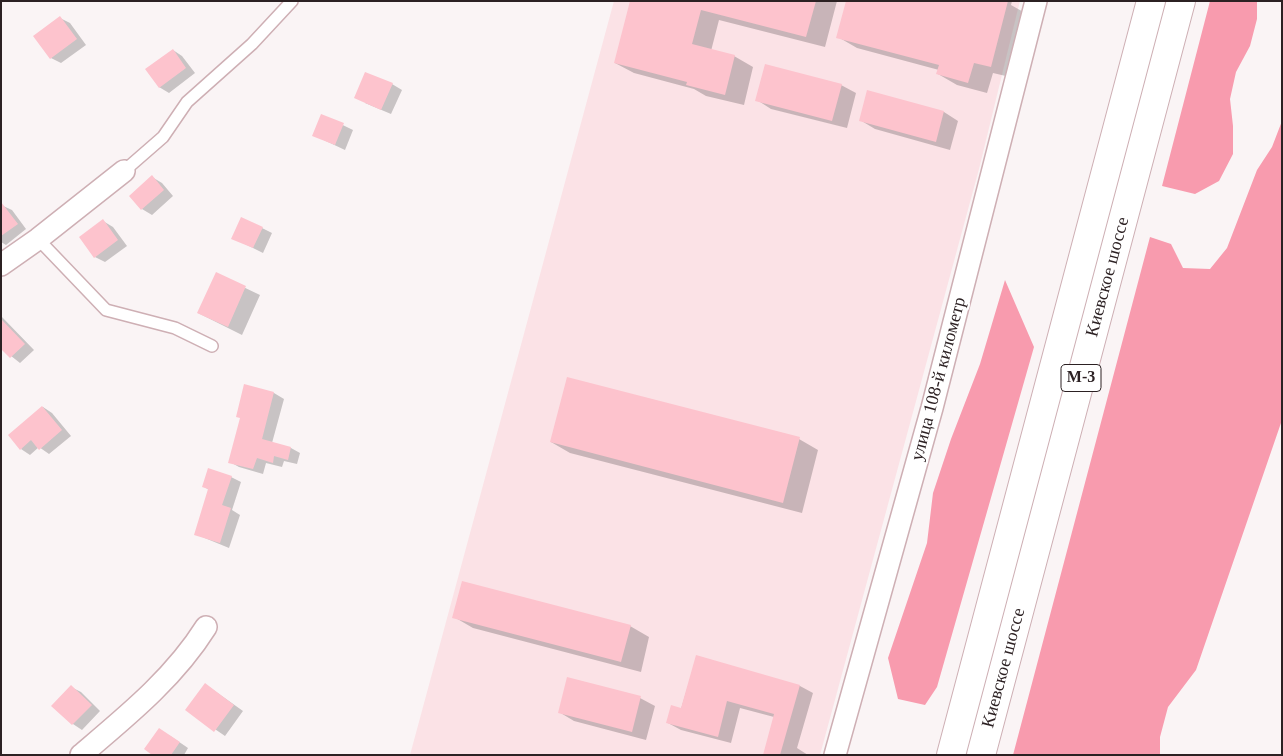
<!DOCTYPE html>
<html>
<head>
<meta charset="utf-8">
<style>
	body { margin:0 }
	#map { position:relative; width:1283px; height:756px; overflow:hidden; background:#faf4f5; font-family:Georgia,serif }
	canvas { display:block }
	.frame { position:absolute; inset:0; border:2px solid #2c2123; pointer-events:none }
</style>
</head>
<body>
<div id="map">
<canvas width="1283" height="756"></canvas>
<div class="frame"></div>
</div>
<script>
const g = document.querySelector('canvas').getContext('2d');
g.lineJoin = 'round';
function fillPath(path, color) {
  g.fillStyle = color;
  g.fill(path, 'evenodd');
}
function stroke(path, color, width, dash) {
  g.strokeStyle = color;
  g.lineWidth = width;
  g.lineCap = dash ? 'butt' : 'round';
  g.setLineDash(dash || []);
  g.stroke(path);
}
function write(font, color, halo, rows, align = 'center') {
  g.font = font + ' Georgia,serif';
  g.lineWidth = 4.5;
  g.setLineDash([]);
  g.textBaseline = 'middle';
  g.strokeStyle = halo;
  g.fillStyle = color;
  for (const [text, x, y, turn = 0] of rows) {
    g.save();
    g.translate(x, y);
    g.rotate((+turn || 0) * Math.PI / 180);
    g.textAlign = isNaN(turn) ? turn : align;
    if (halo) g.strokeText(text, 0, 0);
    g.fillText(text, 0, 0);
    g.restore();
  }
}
const built = new Path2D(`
	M 614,1 L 1020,1 L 979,169 L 820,755 L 410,755 Z`);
const forest = new Path2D(`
	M 1210,1 L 1257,1 L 1257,19 L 1250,46 L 1236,72 L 1230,99 L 1233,126 L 1233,154 L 1219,181 L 1195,194 L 1162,186 Z
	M 1282,121 L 1282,420 L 1196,670 L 1168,707 L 1160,737 L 1160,755 L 1013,755 L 1150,237 L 1171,244 L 1183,268 L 1210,269 L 1227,248 L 1257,170 L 1272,147 Z
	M 1005,280 L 1034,347 L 937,687 L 925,705 L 898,699 L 888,658 L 927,543 L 933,493 L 951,439 L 980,364 Z`);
const shadow = new Path2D(`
	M 631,1 L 837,1 L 825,47 L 719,20 L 711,51 L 734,56 L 753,67 L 744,105 L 706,96 L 694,89 L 634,73 L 615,63 Z
	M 847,1 L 1012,1 L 1011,5 L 1027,14 L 1010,77 L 993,73 L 987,93 L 957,85 L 938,74 L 939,70 L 857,48 L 838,37 Z
	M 60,18 L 70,23 L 86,45 L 61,63 L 51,58 Z
	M 173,50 L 182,56 L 195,73 L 169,93 L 159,87 Z
	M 392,84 L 402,90 L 391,114 L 365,103 Z
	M 841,85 L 856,93 L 847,128 L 771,109 L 757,100 Z
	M 868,92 L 944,112 L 958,121 L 950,150 L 875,129 L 860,120 Z
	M 322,115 L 353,130 L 345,150 L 313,135 Z
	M 152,177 L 162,183 L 173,196 L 152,215 L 142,209 L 131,196 Z
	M 1,205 L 12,210 L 26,229 L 6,245 L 1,242 Z
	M 103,221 L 113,227 L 127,246 L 105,262 L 95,257 Z
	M 262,228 L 272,233 L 263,253 L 233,238 Z
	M 216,274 L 260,295 L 242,335 L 198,313 Z
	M 1,316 L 34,350 L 20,363 L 1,348 Z
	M 245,385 L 274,393 L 284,399 L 272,443 L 291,448 L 300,453 L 297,464 L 284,461 L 282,467 L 266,463 L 263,474 L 239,467 L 230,462 L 241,419 Z
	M 43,407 L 52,413 L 71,436 L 49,454 L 39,447 L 30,455 L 21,449 Z
	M 799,439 L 818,450 L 802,513 L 570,453 L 551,442 Z
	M 231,477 L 241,482 L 232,510 L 240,515 L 229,548 L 195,534 L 209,490 L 203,486 Z
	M 454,617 L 630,626 L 649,637 L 641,672 L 473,628 Z
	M 697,656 L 800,686 L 813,693 L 797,748 L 808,755 L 764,755 L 774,717 L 740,708 L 731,743 L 681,730 L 668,723 L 681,709 Z
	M 205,684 L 243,711 L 225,736 L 187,710 Z
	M 71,687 L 81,692 L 100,711 L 82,730 L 73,724 L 53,706 Z
	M 640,698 L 655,706 L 646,740 L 574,721 L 559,712 Z
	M 169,735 L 188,748 L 184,755 L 154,755 Z`);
const building = new Path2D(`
	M 630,1 L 816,1 L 806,37 L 701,10 L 692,44 L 735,55 L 725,95 L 686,85 L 687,82 L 614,63 Z
	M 846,1 L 1008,1 L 991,67 L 974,63 L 968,83 L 936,74 L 939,65 L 836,38 Z
	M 60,16 L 77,39 L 50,59 L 33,36 Z
	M 173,49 L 186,68 L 159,88 L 145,69 Z
	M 765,64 L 842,84 L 832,121 L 755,101 Z
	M 365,72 L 393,83 L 381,110 L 354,98 Z
	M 867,90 L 944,111 L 936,142 L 859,121 Z
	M 321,114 L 344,123 L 335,145 L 312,136 Z
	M 152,175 L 164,190 L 141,210 L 129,196 Z
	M 1,202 L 18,224 L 1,236 Z
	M 241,217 L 263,227 L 253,248 L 231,239 Z
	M 103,219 L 118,240 L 94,258 L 79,237 Z
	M 216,272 L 246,286 L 228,327 L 197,313 Z
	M 1,319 L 25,344 L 10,358 L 1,349 Z
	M 567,377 L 800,437 L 783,503 L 550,442 Z
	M 244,384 L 274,392 L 262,439 L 291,447 L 288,460 L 274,456 L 273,463 L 257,458 L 253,469 L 228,463 L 240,418 L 236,417 Z
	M 42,406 L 62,430 L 39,450 L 31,440 L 20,450 L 8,435 Z
	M 208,468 L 232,476 L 222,505 L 231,508 L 220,543 L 194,535 L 208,489 L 202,487 Z
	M 462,581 L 631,625 L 621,662 L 452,618 Z
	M 696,655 L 800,685 L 780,755 L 763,755 L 774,714 L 727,701 L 718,737 L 666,723 L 671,705 L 681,708 Z
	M 567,677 L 641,696 L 632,732 L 558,713 Z
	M 205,683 L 234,705 L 214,732 L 185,710 Z
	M 71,685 L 92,705 L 72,725 L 51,706 Z
	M 159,728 L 180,742 L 171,755 L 152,755 L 144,749 Z`);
const lane = new Path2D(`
	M 124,171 L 163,137 L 187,102 L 252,44 L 292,1
	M 38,239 L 106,310 L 175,328 L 212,346`);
const street = new Path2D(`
	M 1,265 L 38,239 L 124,171
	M 81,755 C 127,716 174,678 206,627
	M 835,755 L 932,408 L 1036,1`);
const highway = new Path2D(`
	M 951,755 L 1151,1
	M 981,755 L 1181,1`);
const shields = [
	[1081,378,40]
];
const shieldNames = [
	["М-3",1081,378]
];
const streetNames = [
	["Киевское шоссе",1108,277,-75],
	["улица 108-й километр",939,379,-75],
	["Киевское шоссе",1004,668,-75]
];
fillPath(built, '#fbe2e6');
fillPath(forest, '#f89bae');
fillPath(shadow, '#0003');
fillPath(building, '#fdc3cd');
stroke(lane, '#ceafb4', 14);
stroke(street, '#ceafb4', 24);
stroke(highway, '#ceafb4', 30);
stroke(lane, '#fff', 11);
stroke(street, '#fff', 21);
stroke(highway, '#fff', 28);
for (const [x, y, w] of shields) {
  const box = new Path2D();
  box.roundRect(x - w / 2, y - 13.5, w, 27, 4);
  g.fillStyle = '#fff';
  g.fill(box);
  stroke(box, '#2c2123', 1);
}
write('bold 16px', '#2c2123', null, shieldNames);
write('18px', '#2c2123', '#fff', streetNames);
</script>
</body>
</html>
